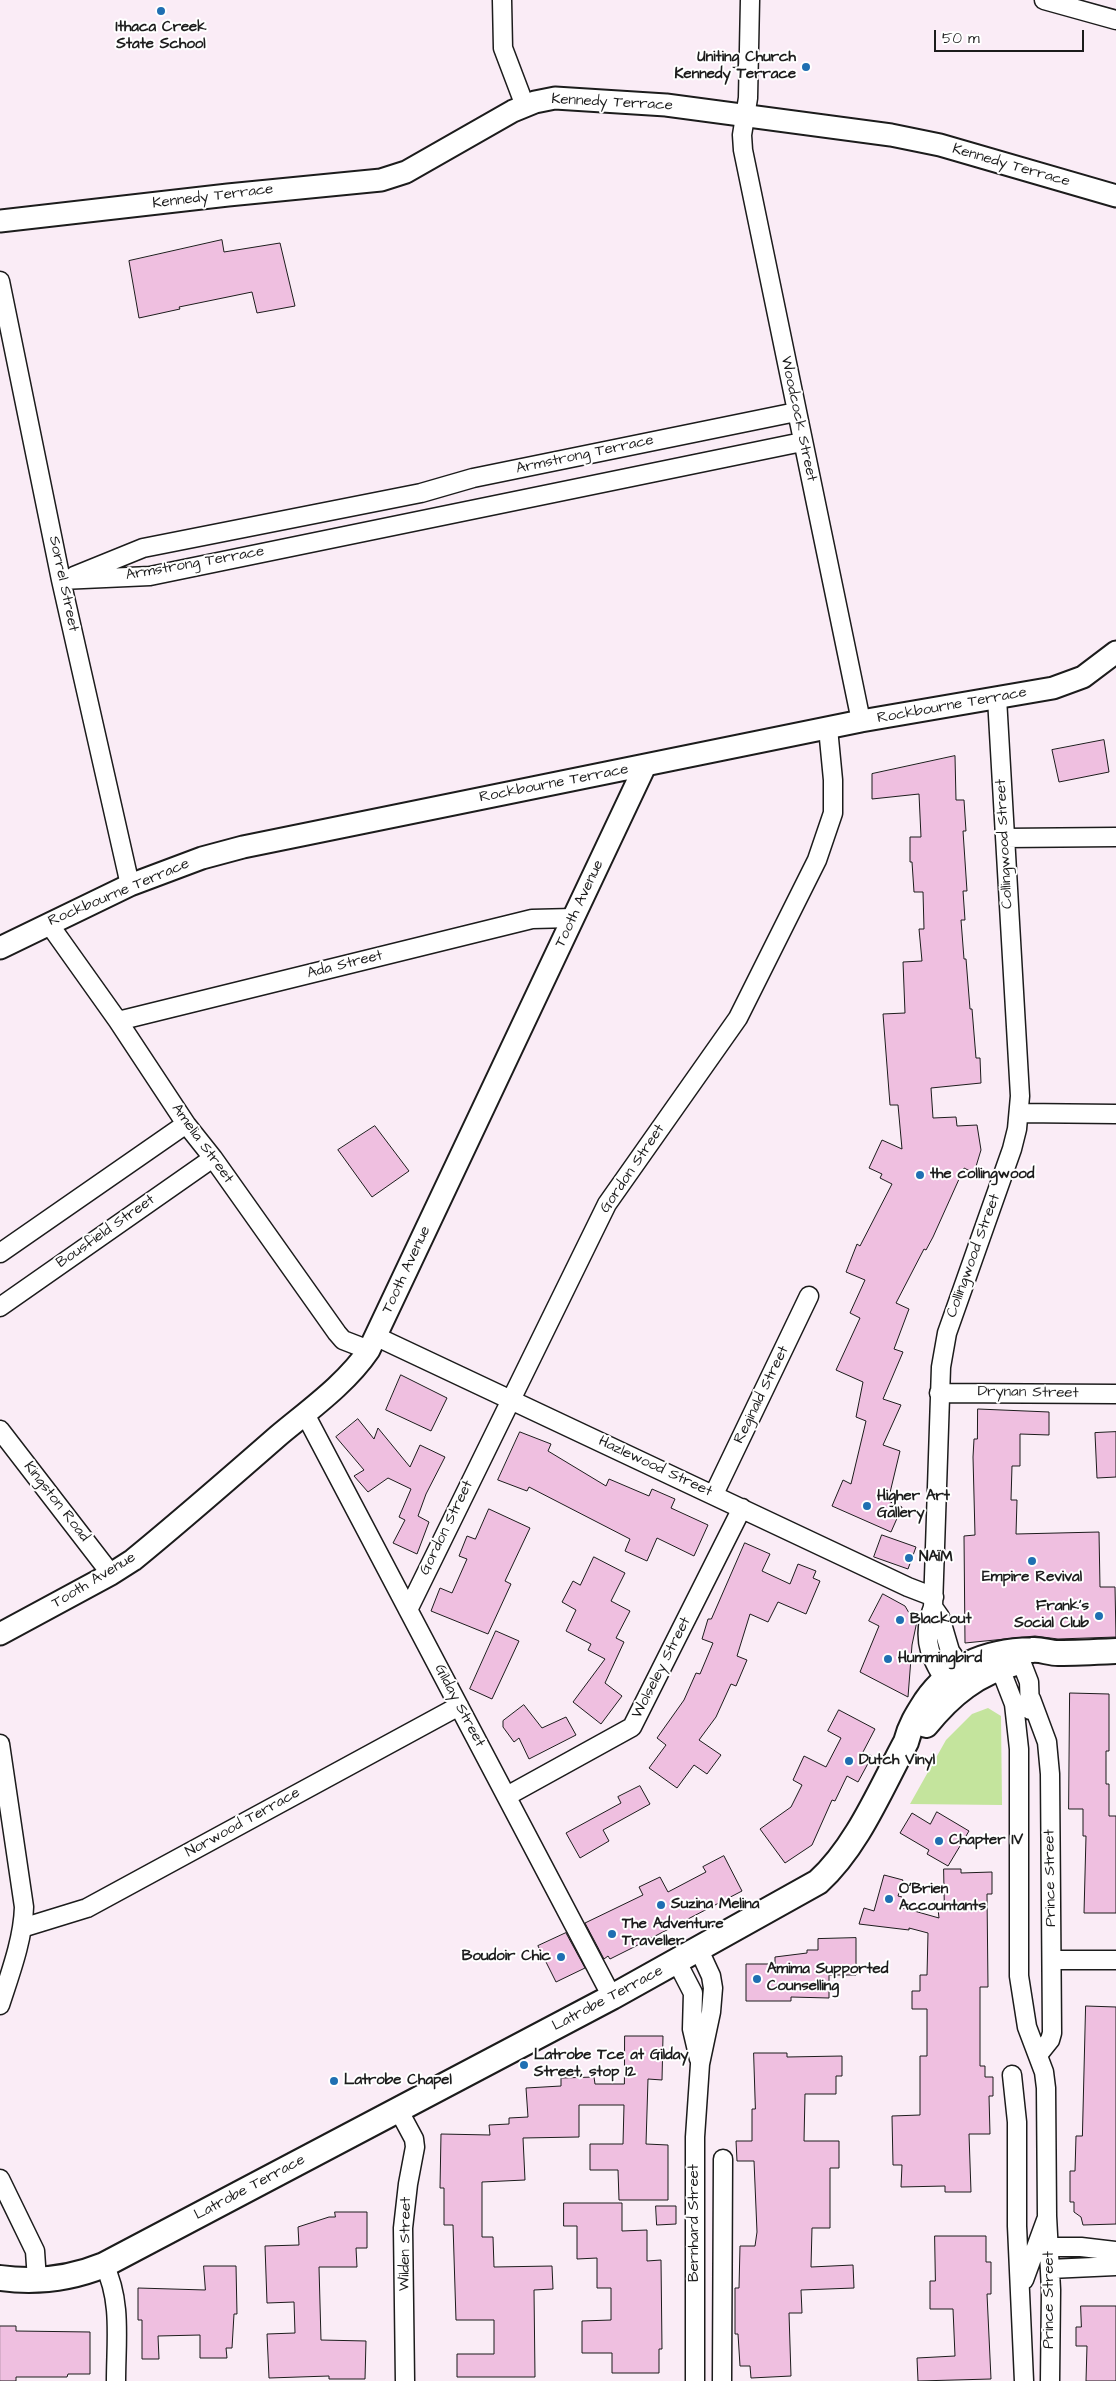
<!DOCTYPE html>
<html>
<head>
<meta charset="utf-8">
<style>
	body { margin:0 }
	#map { position:relative; width:1116px; height:2381px; overflow:hidden; background:#faecf6; font-family:"Architects Daughter",sans-serif }
	canvas { display:block }
	.scale { position:absolute; left:934px; top:30px; width:150px; height:22px; box-sizing:border-box; border:2px solid #1c1c1c; border-top:0; padding-left:6px; font-size:15px; line-height:18px; white-space:nowrap; color:#1c1c1c; -webkit-text-stroke:4px #fff; paint-order:stroke }
</style>
</head>
<body>
<div id="map">
<canvas width="1116" height="2381"></canvas>
<div class="scale">50 m</div>
</div>
<script>
const g = document.querySelector('canvas').getContext('2d');
g.lineJoin = 'round';
function fillPath(path, color) {
  g.fillStyle = color;
  g.fill(path, 'evenodd');
}
function stroke(path, color, width, dash) {
  g.strokeStyle = color;
  g.lineWidth = width;
  g.lineCap = dash ? 'butt' : 'round';
  g.setLineDash(dash || []);
  g.stroke(path);
}
function write(font, color, halo, rows, align = 'center') {
  g.font = font + ' "Architects Daughter",sans-serif';
  g.lineWidth = 4;
  g.setLineDash([]);
  g.textBaseline = 'middle';
  g.strokeStyle = halo;
  g.fillStyle = color;
  for (const [text, x, y, turn = 0] of rows) {
    g.save();
    g.translate(x, y);
    g.rotate((+turn || 0) * Math.PI / 180);
    g.textAlign = isNaN(turn) ? turn : align;
    if (halo) g.strokeText(text, 0, 0);
    g.fillText(text, 0, 0);
    g.restore();
  }
}
const green = new Path2D(`
	M 988,1708 L 1001,1716 L 1002,1805 L 910,1804 L 946,1740 L 972,1714 Z`);
const building = new Path2D(`
	M 222,240 L 224,252 L 280,243 L 295,306 L 257,313 L 252,292 L 179,307 L 180,309 L 139,318 L 129,261 Z
	M 1104,740 L 1109,772 L 1059,782 L 1052,750 Z
	M 955,756 L 956,800 L 964,800 L 966,831 L 963,831 L 967,891 L 963,891 L 965,920 L 961,920 L 964,959 L 966,959 L 970,1009 L 972,1009 L 976,1058 L 980,1058 L 981,1083 L 931,1088 L 933,1118 L 956,1117 L 957,1126 L 977,1125 L 981,1150 L 974,1173 L 964,1168 L 933,1237 L 926,1250 L 924,1249 L 896,1303 L 909,1309 L 894,1349 L 903,1352 L 883,1399 L 901,1405 L 883,1445 L 900,1451 L 888,1501 L 902,1507 L 891,1532 L 832,1506 L 843,1480 L 851,1484 L 866,1421 L 856,1417 L 863,1382 L 836,1370 L 860,1318 L 850,1313 L 865,1280 L 846,1272 L 857,1244 L 860,1246 L 892,1184 L 880,1178 L 882,1174 L 869,1168 L 882,1140 L 902,1149 L 898,1105 L 890,1105 L 883,1014 L 905,1013 L 903,962 L 922,961 L 919,929 L 924,929 L 923,892 L 914,892 L 912,862 L 910,862 L 910,837 L 921,837 L 919,794 L 872,799 L 872,774 Z
	M 375,1126 L 409,1171 L 372,1197 L 338,1150 Z
	M 401,1375 L 447,1398 L 431,1431 L 386,1410 Z
	M 978,1409 L 1049,1412 L 1049,1435 L 1020,1434 L 1020,1466 L 1012,1466 L 1011,1500 L 1017,1500 L 1016,1534 L 1099,1532 L 1100,1587 L 1115,1587 L 1116,1637 L 1058,1639 L 1035,1636 L 965,1643 L 964,1536 L 975,1535 L 973,1457 L 974,1439 L 977,1439 Z
	M 358,1419 L 374,1439 L 378,1428 L 410,1467 L 420,1445 L 445,1457 L 426,1494 L 418,1516 L 429,1522 L 417,1554 L 393,1543 L 405,1520 L 399,1517 L 411,1489 L 388,1478 L 368,1492 L 354,1476 L 364,1470 L 336,1437 Z
	M 520,1432 L 551,1444 L 548,1451 L 606,1486 L 609,1479 L 649,1496 L 652,1489 L 675,1499 L 671,1508 L 708,1525 L 694,1556 L 657,1538 L 647,1561 L 625,1551 L 630,1539 L 529,1487 L 527,1491 L 498,1480 Z
	M 1116,1432 L 1116,1477 L 1097,1478 L 1095,1433 Z
	M 489,1509 L 530,1528 L 505,1581 L 511,1584 L 488,1634 L 431,1611 L 440,1588 L 452,1593 L 467,1559 L 459,1556 L 467,1536 L 475,1539 Z
	M 882,1535 L 916,1547 L 908,1569 L 874,1557 Z
	M 745,1543 L 770,1554 L 762,1571 L 790,1584 L 798,1564 L 816,1571 L 813,1578 L 820,1581 L 806,1614 L 778,1602 L 768,1622 L 750,1614 L 737,1656 L 747,1660 L 736,1686 L 731,1684 L 716,1717 L 699,1740 L 721,1755 L 707,1774 L 694,1765 L 677,1788 L 649,1768 L 666,1745 L 657,1738 L 684,1700 L 696,1673 L 700,1674 L 713,1643 L 702,1639 L 708,1619 L 711,1619 Z
	M 594,1557 L 625,1573 L 611,1601 L 630,1611 L 616,1638 L 624,1642 L 605,1683 L 622,1696 L 601,1724 L 573,1702 L 605,1659 L 588,1650 L 591,1644 L 566,1631 L 576,1610 L 562,1602 L 573,1581 L 580,1585 Z
	M 883,1594 L 905,1606 L 912,1618 L 917,1621 L 912,1645 L 908,1697 L 860,1672 L 879,1626 L 869,1621 Z
	M 496,1631 L 519,1641 L 492,1699 L 470,1689 Z
	M 1070,1693 L 1109,1694 L 1109,1751 L 1106,1751 L 1106,1784 L 1109,1784 L 1109,1816 L 1116,1816 L 1116,1913 L 1084,1913 L 1086,1836 L 1083,1836 L 1083,1809 L 1069,1809 Z
	M 524,1705 L 542,1728 L 566,1717 L 576,1735 L 529,1759 L 519,1738 L 514,1742 L 503,1727 L 503,1721 Z
	M 839,1710 L 875,1729 L 863,1752 L 872,1756 L 858,1782 L 847,1776 L 835,1801 L 832,1800 L 812,1845 L 785,1863 L 760,1829 L 791,1807 L 802,1785 L 793,1780 L 804,1756 L 826,1767 L 841,1738 L 828,1731 Z
	M 640,1786 L 650,1804 L 603,1830 L 609,1841 L 580,1858 L 566,1833 L 621,1803 L 618,1797 Z
	M 937,1812 L 969,1831 L 948,1866 L 927,1854 L 929,1850 L 900,1833 L 912,1813 L 930,1824 Z
	M 724,1856 L 742,1891 L 632,1948 L 610,1959 L 608,1956 L 604,1959 L 585,1923 L 643,1895 L 639,1887 L 660,1877 L 668,1892 L 706,1872 L 703,1867 Z
	M 944,1869 L 961,1869 L 961,1873 L 992,1872 L 992,1894 L 987,1894 L 988,1987 L 980,1987 L 980,2066 L 985,2066 L 985,2077 L 993,2077 L 993,2096 L 989,2096 L 990,2134 L 969,2134 L 971,2192 L 945,2192 L 945,2186 L 901,2187 L 902,2165 L 893,2165 L 892,2116 L 920,2115 L 920,2056 L 927,2056 L 927,2009 L 912,2009 L 912,1991 L 920,1991 L 920,1975 L 927,1975 L 928,1933 L 909,1928 L 909,1930 L 859,1924 L 864,1908 L 874,1911 L 884,1875 L 903,1880 L 898,1896 L 902,1897 L 900,1907 L 939,1918 L 938,1909 L 944,1909 Z
	M 566,1933 L 585,1968 L 556,1982 L 538,1946 Z
	M 856,1938 L 856,1975 L 829,1975 L 829,1998 L 791,1997 L 791,2001 L 746,2001 L 746,1964 L 775,1964 L 775,1957 L 807,1953 L 807,1950 L 818,1950 L 818,1939 Z
	M 1086,2006 L 1116,2007 L 1116,2224 L 1083,2225 L 1081,2217 L 1074,2212 L 1074,2202 L 1070,2202 L 1070,2171 L 1075,2171 L 1076,2136 L 1082,2136 Z
	M 625,2036 L 663,2036 L 662,2080 L 648,2079 L 646,2144 L 668,2145 L 668,2200 L 619,2200 L 618,2170 L 590,2170 L 590,2144 L 623,2144 L 624,2105 L 579,2105 L 579,2137 L 523,2138 L 525,2180 L 482,2182 L 482,2237 L 493,2237 L 494,2267 L 552,2266 L 553,2289 L 534,2290 L 535,2377 L 457,2377 L 457,2354 L 494,2354 L 494,2320 L 456,2320 L 453,2225 L 444,2225 L 444,2188 L 440,2188 L 441,2134 L 490,2135 L 489,2125 L 509,2124 L 509,2118 L 528,2117 L 526,2088 L 561,2086 L 561,2078 L 594,2077 L 595,2084 L 624,2084 Z
	M 754,2053 L 787,2053 L 787,2057 L 842,2056 L 842,2076 L 836,2076 L 836,2094 L 805,2094 L 804,2141 L 839,2141 L 839,2168 L 830,2168 L 830,2228 L 812,2228 L 811,2267 L 853,2265 L 854,2288 L 801,2290 L 802,2313 L 789,2313 L 791,2376 L 751,2378 L 750,2366 L 740,2366 L 738,2334 L 735,2334 L 735,2288 L 739,2288 L 740,2246 L 755,2246 L 757,2232 L 754,2161 L 737,2161 L 736,2141 L 752,2141 L 752,2109 L 755,2109 Z
	M 564,2203 L 622,2203 L 622,2231 L 647,2230 L 647,2261 L 661,2260 L 662,2349 L 659,2349 L 659,2373 L 612,2373 L 612,2353 L 582,2353 L 582,2321 L 611,2320 L 611,2288 L 597,2288 L 597,2258 L 577,2259 L 577,2226 L 564,2226 Z
	M 656,2206 L 676,2206 L 676,2224 L 657,2225 Z
	M 335,2212 L 367,2212 L 367,2248 L 356,2248 L 357,2267 L 319,2267 L 321,2340 L 366,2341 L 365,2379 L 329,2379 L 329,2376 L 269,2378 L 267,2334 L 295,2333 L 294,2302 L 267,2303 L 265,2246 L 299,2245 L 298,2227 L 329,2217 L 335,2217 Z
	M 935,2236 L 986,2236 L 986,2262 L 991,2262 L 991,2294 L 987,2294 L 991,2379 L 918,2381 L 917,2358 L 955,2356 L 953,2309 L 930,2309 L 930,2281 L 935,2281 Z
	M 204,2266 L 236,2266 L 237,2314 L 234,2314 L 232,2348 L 226,2348 L 227,2358 L 200,2358 L 200,2335 L 158,2336 L 159,2359 L 142,2359 L 142,2320 L 138,2320 L 138,2288 L 205,2290 Z
	M 1081,2306 L 1116,2306 L 1116,2381 L 1086,2381 L 1087,2346 L 1076,2346 L 1076,2327 L 1081,2327 Z
	M 0,2326 L 16,2326 L 16,2331 L 90,2332 L 90,2374 L 68,2374 L 67,2377 L 16,2377 L 16,2381 L 0,2381 Z`);
const minor = new Path2D(`
	M 502,0 L 503,48 L 525,106
	M 750,0 L 748,98 L 742,135 L 743,150 L 861,721
	M 1044,0 L 1116,20
	M 0,281 L 61,580 L 130,885
	M 74,576 L 143,548 L 421,493 L 473,478 L 796,412
	M 61,580 L 150,576 L 802,442
	M 1005,838 L 1116,837
	M 49,924 L 118,1021 L 186,1124 L 213,1158 L 337,1333 L 343,1340 L 369,1350
	M 118,1021 L 532,919 L 573,918
	M 1019,1113 L 1116,1114
	M 0,1253 L 186,1124
	M 0,1307 L 213,1158
	M 375,1336 L 908,1587 L 934,1597
	M 939,1393 L 1116,1394
	M 305,1414 L 612,1997
	M 0,1430 L 111,1574
	M 714,1494 L 809,1296
	M 933,1607 L 940,1617 L 950,1651 L 968,1677
	M 408,1610 L 607,1204 L 738,1018 L 817,860 L 833,813 L 833,780 L 828,728
	M 1017,1651 L 1029,1682 L 1030,1710
	M 999,1656 L 1000,1668 L 1014,1704 L 1019,1749 L 1019,1976 L 1027,2027 L 1044,2072 L 1046,2088 L 1047,2216 L 1051,2290 L 1050,2381
	M 951,1689 C 932,1663 920,1640 933,1607 L 941,1367 L 947,1333 L 1012,1149 L 1017,1129 L 1020,1096 L 997,698
	M 1031,1699 L 1047,1742 L 1050,1774 L 1052,2033 L 1050,2040 L 1038,2055
	M 0,1744 L 24,1907 C 23,1940 10,1974 0,2005
	M 507,1796 L 632,1727 L 742,1508
	M 22,1928 L 87,1908 L 459,1706
	M 1052,1960 L 1116,1960
	M 677,1962 L 693,1993 L 692,2029 L 699,2059
	M 1012,2075 L 1017,2122 L 1017,2226 L 1024,2381
	M 399,2111 L 414,2139 L 415,2147 L 408,2184 L 403,2228 L 405,2381
	M 0,2179 L 35,2251 L 37,2280
	M 1050,2247 L 1081,2247 L 1116,2251
	M 104,2265 C 122,2300 116,2342 116,2381
	M 1050,2269 L 1116,2266
	M 1024,2280 L 1046,2220
	M 695,2381 L 695,2137 L 700,2064 L 711,2012 L 713,1988 L 711,1976 L 699,1950
	M 722,2381 L 723,2159`);
const tertiary = new Path2D(`
	M 0,221 L 228,195 L 381,180 L 406,172 L 513,111 L 535,102 L 555,98 L 666,105 L 891,135 L 940,145 L 1116,196
	M 0,948 L 130,885 L 202,858 L 243,847 L 861,721 L 1053,688 L 1083,677 L 1116,652
	M 0,1634 L 111,1574 L 133,1560 C 182,1520 230,1478 278,1436 C 309,1410 346,1384 369,1350 L 645,766`);
const secondary = new Path2D(`
	M 926,1725 C 951,1694 977,1673 1016,1663
	M 0,2278 C 37,2283 70,2279 104,2265 L 612,1997 L 818,1882 C 857,1847 881,1788 906,1742 C 910,1726 917,1715 926,1701 C 951,1665 988,1651 1032,1650 C 1041,1649 1049,1653 1058,1653 C 1078,1653 1097,1652 1116,1651`);
const markers = [
	[161,11,5,"#1f6fb2"],
	[806,67,5,"#1f6fb2"],
	[920,1175,5,"#1f6fb2"],
	[867,1506,5,"#1f6fb2"],
	[909,1558,5,"#1f6fb2"],
	[1032,1561,5,"#1f6fb2"],
	[1099,1616,5,"#1f6fb2"],
	[900,1620,5,"#1f6fb2"],
	[888,1659,5,"#1f6fb2"],
	[849,1761,5,"#1f6fb2"],
	[939,1841,5,"#1f6fb2"],
	[889,1899,5,"#1f6fb2"],
	[661,1905,5,"#1f6fb2"],
	[612,1934,5,"#1f6fb2"],
	[561,1957,5,"#1f6fb2"],
	[757,1979,5,"#1f6fb2"],
	[524,2065,5,"#1f6fb2"],
	[334,2081,5,"#1f6fb2"]
];
const poiNames = [
	["Ithaca Creek",161,28,"center"],
	["State School",161,45,"center"],
	["Uniting Church",796,58,"right"],
	["Kennedy Terrace",796,75,"right"],
	["the collingwood",930,1175],
	["Higher Art",877,1497],
	["Gallery",877,1514],
	["NAÏM",919,1558],
	["Empire Revival",1032,1578,"center"],
	["Frank's",1089,1607,"right"],
	["Social Club",1089,1624,"right"],
	["Blackout",910,1620],
	["Hummingbird",898,1659],
	["Dutch Vinyl",859,1761],
	["Chapter IV",949,1841],
	["O'Brien",899,1890],
	["Accountants",899,1907],
	["Suzina Melina",671,1905],
	["The Adventure",622,1925],
	["Traveller",622,1942],
	["Boudoir Chic",551,1957,"right"],
	["Amima Supported",767,1970],
	["Counselling",767,1987],
	["Latrobe Tce at Gilday",534,2056],
	["Street, stop 12",534,2073],
	["Latrobe Chapel",344,2081]
];
const streetNames = [
	["Kennedy Terrace",612,103,3],
	["Kennedy Terrace",1011,166,16],
	["Kennedy Terrace",213,197,-7],
	["Woodcock Street",798,419,78],
	["Armstrong Terrace",585,455,-12],
	["Armstrong Terrace",195,564,-10],
	["Sorrel Street",63,584,78],
	["Rockbourne Terrace",952,706,-10],
	["Rockbourne Terrace",554,784,-11],
	["Collingwood Street",1005,844,-93],
	["Rockbourne Terrace",119,893,-23],
	["Tooth Avenue",580,904,-65],
	["Ada Street",345,965,-14],
	["Amelia Street",202,1144,54],
	["Gordon Street",633,1169,-56],
	["Bousfield Street",106,1232,-35],
	["Collingwood Street",974,1256,-70],
	["Tooth Avenue",407,1270,-65],
	["Drynan Street",1028,1393,1],
	["Reginald Street",762,1395,-64],
	["Hazlewood Street",655,1467,25],
	["Kingston Road",56,1502,52],
	["Gordon Street",447,1528,-64],
	["Tooth Avenue",94,1581,-31],
	["Wolseley Street",662,1668,-63],
	["Gilday Street",459,1706,62],
	["Norwood Terrace",243,1823,-29],
	["Prince Street",1051,1878,-91],
	["Latrobe Terrace",608,1999,-28],
	["Latrobe Terrace",250,2188,-28],
	["Bernhard Street",695,2223,-90],
	["Wilden Street",406,2244,-89],
	["Prince Street",1050,2300,-90]
];
fillPath(green, '#c4e49d');
fillPath(building, '#efbfe0');
stroke(building, '#1c1c1c', 1);
stroke(minor, '#1c1c1c', 21);
stroke(tertiary, '#1c1c1c', 25);
stroke(secondary, '#1c1c1c', 28);
stroke(minor, '#fff', 18);
stroke(tertiary, '#fff', 21);
stroke(secondary, '#fff', 24);
for (const [x, y, r, color] of markers) {
  const dot = new Path2D();
  dot.arc(x, y, r, 0, 2 * Math.PI);
  g.fillStyle = color;
  g.fill(dot);
  stroke(dot, '#fff', 2);
}
write('bold 15px', '#1c1c1c', '#fff', poiNames, 'left');
write('15px', '#1c1c1c', '#fff', streetNames);
</script>
</body>
</html>
